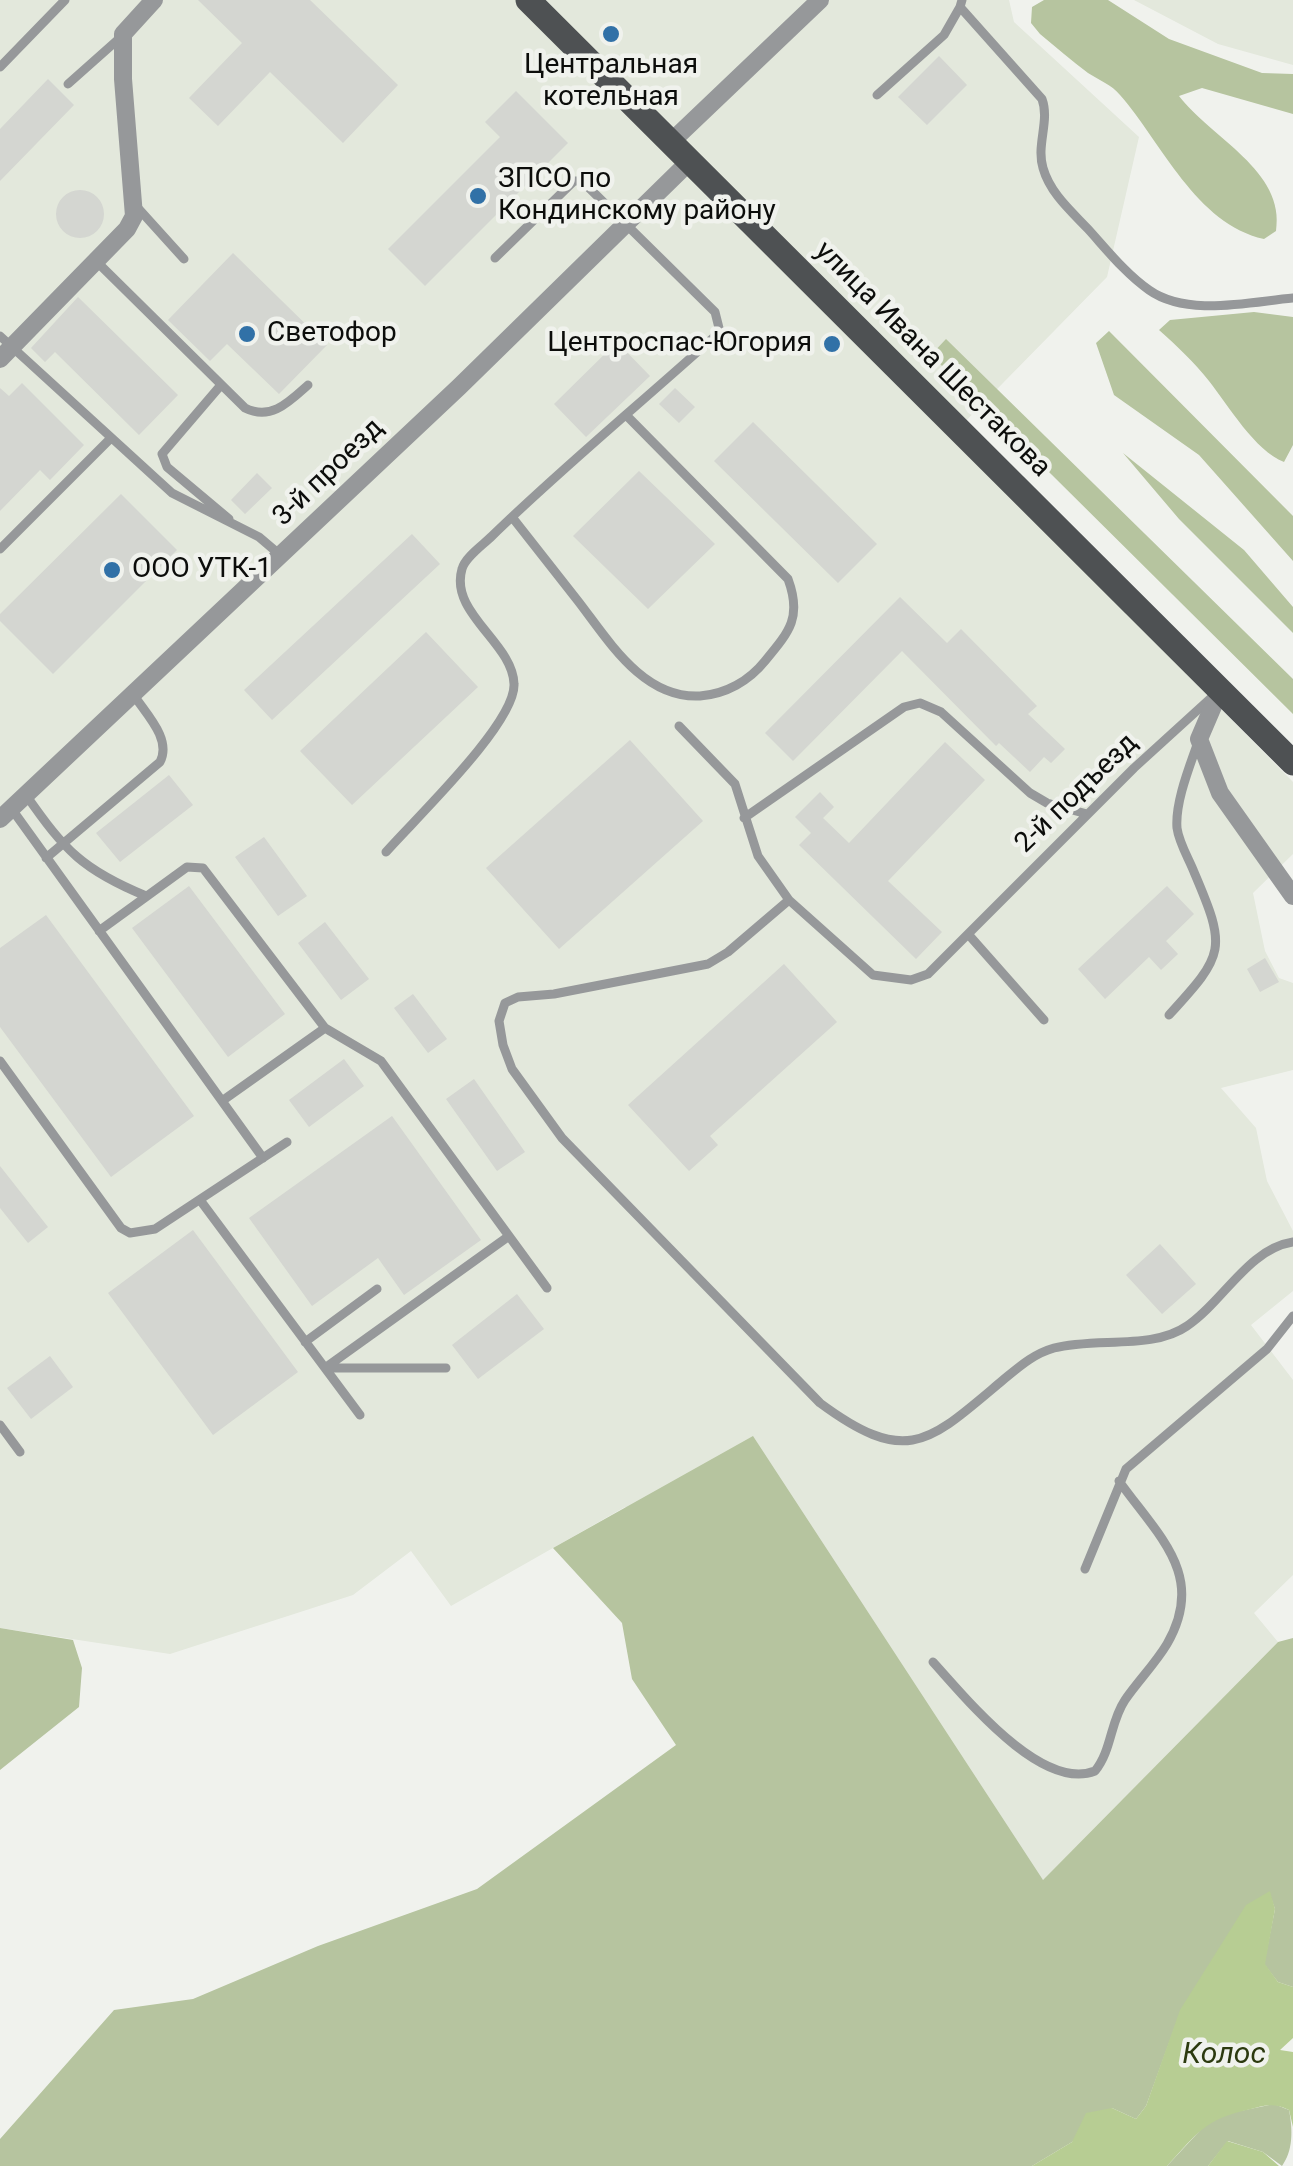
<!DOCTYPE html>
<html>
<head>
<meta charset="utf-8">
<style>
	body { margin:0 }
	canvas { display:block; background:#f0f2ed }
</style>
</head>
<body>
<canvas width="1293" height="2166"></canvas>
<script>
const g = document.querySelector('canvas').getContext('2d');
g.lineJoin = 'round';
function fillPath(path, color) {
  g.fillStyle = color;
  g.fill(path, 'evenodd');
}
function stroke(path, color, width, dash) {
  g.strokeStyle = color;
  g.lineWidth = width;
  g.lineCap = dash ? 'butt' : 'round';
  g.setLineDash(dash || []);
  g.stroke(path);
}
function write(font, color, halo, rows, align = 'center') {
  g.font = font + ' Roboto,sans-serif';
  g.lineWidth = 9;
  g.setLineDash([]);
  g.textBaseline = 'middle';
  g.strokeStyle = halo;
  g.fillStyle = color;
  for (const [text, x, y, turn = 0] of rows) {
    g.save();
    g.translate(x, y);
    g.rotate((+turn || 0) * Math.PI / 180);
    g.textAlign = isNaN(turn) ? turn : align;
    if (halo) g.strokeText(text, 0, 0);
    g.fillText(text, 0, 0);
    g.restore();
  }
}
const built = new Path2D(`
	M 0,0 L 1009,0 L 1014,22 L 1139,137 L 1107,277 L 951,436 L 1293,782 L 1293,854 L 1253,893 L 1265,951 L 1279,978 L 1293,983 L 1293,1070 L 1221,1088 L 1256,1128 L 1267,1181 L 1293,1231 L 1293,1291 L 1251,1325 L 1293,1380 L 1293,1575 L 1254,1613 L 1278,1642 L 1043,1880 L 625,1507 L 451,1606 L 411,1551 L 353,1595 L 170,1654 L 0,1628 Z
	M 1134,0 L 1293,0 L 1293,65 L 1218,44 Z`);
const green = new Path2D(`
	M 1044,0 L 1108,0 L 1169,39 L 1262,73 L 1293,74 L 1293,114 L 1202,88 L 1179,96 C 1210,137 1286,171 1276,231 L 1264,239 C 1196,224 1162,143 1120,95 C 1112,85 1099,80 1088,73 C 1072,61 1056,47 1040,34 L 1031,23 L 1032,7 Z
	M 1254,312 L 1293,317 L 1293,445 L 1284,462 C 1255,451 1228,405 1209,381 C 1194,362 1177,346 1159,330 L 1170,320 Z
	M 1109,331 L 1293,516 L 1293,561 L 1199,455 L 1114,395 L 1096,343 Z
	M 946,339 L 1293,679 L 1293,714 L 931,355 Z
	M 1123,453 L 1244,550 L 1293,607 L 1293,633 L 1179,519 Z
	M 753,1436 L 1043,1880 L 1278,1642 L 1293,1638 L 1293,1987 L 1278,1982 L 1264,1964 L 1275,1909 L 1269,1892 L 1181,2010 L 1146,2106 L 1136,2119 L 1112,2108 L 1072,2142 L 1032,2166 L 0,2166 L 0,2139 L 114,2010 L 193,1999 L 318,1946 L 477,1889 L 676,1745 L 632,1679 L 622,1623 L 553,1548 Z
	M 0,1628 L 73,1640 L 82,1668 L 79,1707 L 0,1770 Z
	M 1274,2104 L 1289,2110 C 1293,2130 1293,2151 1282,2166 L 1263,2152 L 1228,2141 L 1208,2166 L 1167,2166 L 1207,2123 L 1221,2115 Z`);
const water = new Path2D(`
	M 1270,1891 L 1275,1909 L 1265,1964 L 1278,1982 L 1293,1987 L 1293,2038 L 1280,2050 L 1293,2052 L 1293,2127 L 1289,2110 C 1274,2103 1267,2105 1251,2109 C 1204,2119 1198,2133 1167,2166 L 1032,2166 L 1072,2142 L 1086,2113 L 1112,2108 L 1136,2119 L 1146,2106 L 1180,2010 L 1246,1905 Z
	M 1227,2141 L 1263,2152 L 1279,2166 L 1208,2166 Z`);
const building = new Path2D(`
	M 198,0 L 310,0 L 398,85 L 343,143 L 270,72 L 218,126 L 189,98 L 242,43 Z
	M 939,56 L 967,85 L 927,125 L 898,97 Z
	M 48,79 L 74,105 L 0,181 L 0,129 Z
	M 516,91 L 568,143 L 425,286 L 388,249 L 500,137 L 485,122 Z
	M56 214a24 24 0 1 1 48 0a24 24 0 1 1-48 0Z
	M 233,253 L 327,345 L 279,394 L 227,344 L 210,361 L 168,320 Z
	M 78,297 L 178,395 L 139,435 L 55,352 L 45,362 L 31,348 Z
	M 617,342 L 650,376 L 586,437 L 554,404 Z
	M 22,383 L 84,445 L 50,480 L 40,470 L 0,511 L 0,388 L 9,396 Z
	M 675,388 L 695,407 L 679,423 L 659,404 Z
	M 753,422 L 877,544 L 838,583 L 714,461 Z
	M 639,471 L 715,544 L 648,609 L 573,536 Z
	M 257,473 L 272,488 L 245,514 L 231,500 Z
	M 121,494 L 177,550 L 53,674 L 0,621 L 0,614 Z
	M 412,534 L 440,564 L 272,720 L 244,690 Z
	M 900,597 L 947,643 L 961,629 L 1037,706 L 1028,714 L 1065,749 L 1051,763 L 1044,757 L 1030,772 L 999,743 L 996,746 L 902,651 L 793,761 L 765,733 Z
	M 426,632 L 478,687 L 352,805 L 300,751 Z
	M 630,740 L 703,821 L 559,949 L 486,868 Z
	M 945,742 L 985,780 L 888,881 L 942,932 L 916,959 L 799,845 L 811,833 L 795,817 L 820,792 L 834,807 L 823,818 L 849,843 Z
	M 169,775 L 193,805 L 120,862 L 96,833 Z
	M 264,837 L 307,896 L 278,916 L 235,857 Z
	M 189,886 L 285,1014 L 228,1057 L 132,928 Z
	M 1167,886 L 1194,914 L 1166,941 L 1178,954 L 1161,970 L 1149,957 L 1105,999 L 1078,969 Z
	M 46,915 L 194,1116 L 111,1177 L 0,1027 L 0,948 Z
	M 325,922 L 369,979 L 341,1000 L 298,943 Z
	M 1265,958 L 1279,982 L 1260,992 L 1247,969 Z
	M 784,964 L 837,1022 L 710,1136 L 718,1145 L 689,1171 L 628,1105 Z
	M 413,994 L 447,1039 L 428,1053 L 394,1008 Z
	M 344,1059 L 364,1086 L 309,1127 L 289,1100 Z
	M 474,1079 L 525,1152 L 497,1171 L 446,1099 Z
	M 392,1116 L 481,1240 L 404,1295 L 378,1258 L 312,1306 L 249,1218 Z
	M 0,1166 L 48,1227 L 28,1243 L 0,1208 Z
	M 193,1230 L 298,1372 L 213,1435 L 108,1293 Z
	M 1160,1244 L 1196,1284 L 1162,1314 L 1126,1275 Z
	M 517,1294 L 544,1329 L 478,1379 L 452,1345 Z
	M 50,1356 L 73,1387 L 31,1419 L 7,1388 Z`);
const lane = new Path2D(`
	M 962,0 L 960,7 L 1042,99 C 1050,121 1036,145 1043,168 C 1050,193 1071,211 1088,229 C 1107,250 1126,274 1149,290 C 1187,317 1249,302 1293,298
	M 0,67 L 65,0
	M 68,84 L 122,36
	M 877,95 L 944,35 L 960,7
	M 137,207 L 184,259
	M 95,260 L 245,408 C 271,421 289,402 308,385
	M 0,336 L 172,493 L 259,537 L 279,554
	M 221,385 L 162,454 L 167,467 L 229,519
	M 512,517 C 534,545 556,573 578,601 C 609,641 643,699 700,696 C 726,694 749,681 765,661 C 790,631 802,617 788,579 L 627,416
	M 0,549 L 111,438
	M 679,726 L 735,784 L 758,856 L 789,900 L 873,975 L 911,980 L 928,974 L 1134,768 L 1212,697
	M 26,795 C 65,851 83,870 146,896
	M 11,808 L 263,1158
	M 744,818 L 904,707 L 920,703 L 941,712 L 1030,793 L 1047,803 L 1087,814
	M 386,852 C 414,820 516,723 514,684 C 513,643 449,613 462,569 C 465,557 483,545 492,536 C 563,467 641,403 714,337 L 719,328 L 715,312 L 582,181 L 574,181 L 495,258
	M 46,858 L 160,762 C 172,739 146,714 133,694
	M 789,900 L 728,952 L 708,964 L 554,994 L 518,997 L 505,1003 L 499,1021 L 503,1045 L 512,1069 L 562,1138 L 820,1403 C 908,1468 929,1442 1003,1380 C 1019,1367 1033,1354 1054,1348 C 1095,1337 1153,1350 1187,1326 C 1223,1302 1248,1249 1293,1242
	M 99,931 L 187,867 L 203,868 L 325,1028 L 381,1061 L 547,1288
	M 968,934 L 1044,1020
	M 1169,1015 C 1225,954 1227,949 1194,872 C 1189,859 1179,843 1177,828 C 1175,803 1189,768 1197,745
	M 0,1061 L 121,1228 L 130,1233 L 155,1229 L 287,1142
	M 222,1101 L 325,1028
	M 200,1200 L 360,1415
	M 305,1342 L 377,1289
	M 325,1368 L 509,1236
	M 328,1368 L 446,1368
	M 0,1425 L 20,1452
	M 1085,1569 L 1126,1469 L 1267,1349 L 1293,1316
	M 933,1662 C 965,1697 1041,1792 1095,1771 C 1112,1750 1110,1722 1125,1700 C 1138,1681 1155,1664 1167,1644 C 1207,1575 1158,1536 1119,1481`);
const street = new Path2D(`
	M 671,142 L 820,0
	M 0,359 L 127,229 L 134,216 L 123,79 L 123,34 L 154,0
	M 1220,690 L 1199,739 L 1220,793 L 1293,896
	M 0,819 L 459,387 L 690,161`);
const primary = new Path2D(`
	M 528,0 L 1293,763`);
const markers = [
	[611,34,10,"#3171a7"],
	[478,196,10,"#3171a7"],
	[247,334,10,"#3171a7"],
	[832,344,10,"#3171a7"],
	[112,570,10,"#3171a7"]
];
const poiNames = [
	["Центральная",611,66,"center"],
	["котельная",611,98,"center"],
	["ЗПСО по",498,180],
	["Кондинскому району",498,212],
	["Светофор",267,334],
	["Центроспас-Югория",812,344,"right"],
	["ООО УТК-1",132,570]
];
const streetNames = [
	["улица Ивана Шестакова",932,360,45],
	["3-й проезд",329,473,-44],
	["2-й подъезд",1077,794,-44]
];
const waterNames = [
	["Колос",1224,2055]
];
fillPath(built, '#e3e8dc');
fillPath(green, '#b6c49f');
fillPath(water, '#b7cd93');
fillPath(building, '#d4d6d1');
stroke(lane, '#96989a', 9);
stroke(street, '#96989a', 18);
stroke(primary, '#4e5153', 25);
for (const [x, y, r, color] of markers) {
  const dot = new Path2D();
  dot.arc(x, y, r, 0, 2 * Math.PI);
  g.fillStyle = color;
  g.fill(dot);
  stroke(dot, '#f0f2ed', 4);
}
write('28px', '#0c0d0b', '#f0f2ed', poiNames, 'left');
write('28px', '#0c0d0b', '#f0f2ed', streetNames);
write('italic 30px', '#2c3a0f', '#f0f2ed', waterNames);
</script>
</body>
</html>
